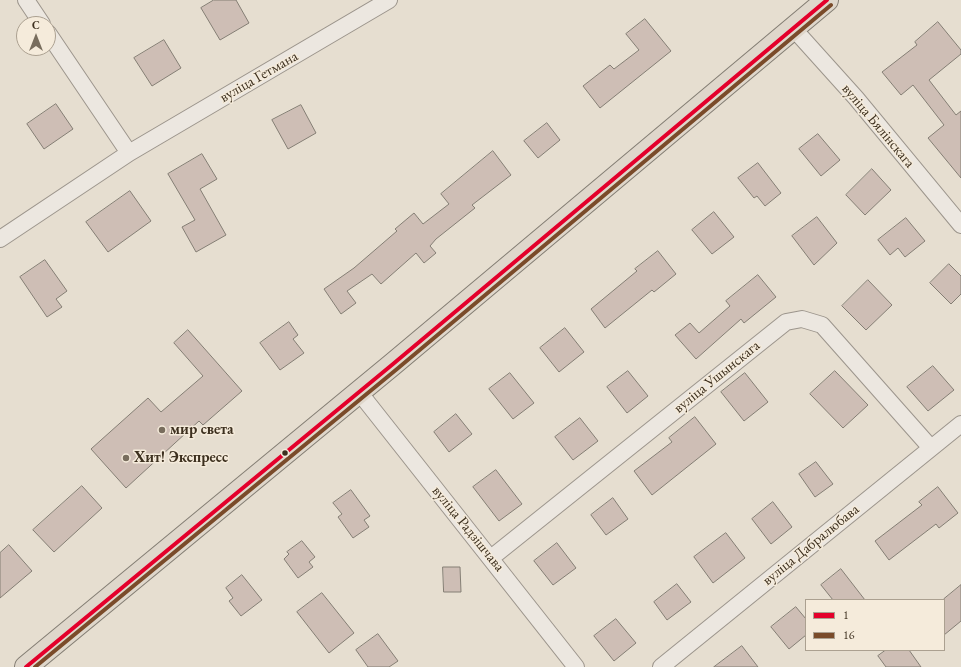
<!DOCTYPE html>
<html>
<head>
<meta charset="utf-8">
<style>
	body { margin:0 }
	#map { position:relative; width:961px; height:667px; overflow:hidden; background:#e6ded0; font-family:"EB Garamond",serif }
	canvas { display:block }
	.legend { position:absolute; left:805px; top:599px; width:140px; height:52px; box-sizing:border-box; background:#f5ebdb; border:1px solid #aba090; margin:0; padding:5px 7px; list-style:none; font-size:12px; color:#3d301f }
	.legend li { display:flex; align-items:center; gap:8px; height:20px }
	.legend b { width:20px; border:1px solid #aba090 }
	.north { position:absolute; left:16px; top:16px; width:40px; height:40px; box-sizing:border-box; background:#f5ebdb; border:1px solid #aba090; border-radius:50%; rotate:0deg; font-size:11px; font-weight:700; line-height:16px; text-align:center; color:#3d301f }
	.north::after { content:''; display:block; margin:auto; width:14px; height:18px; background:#786d5d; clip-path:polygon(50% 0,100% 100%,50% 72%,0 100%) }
</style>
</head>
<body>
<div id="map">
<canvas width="961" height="667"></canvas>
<ul class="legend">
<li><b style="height:5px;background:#e4002b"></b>1</li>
<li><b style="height:5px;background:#7a4b2a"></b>16</li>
</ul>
<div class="north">С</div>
</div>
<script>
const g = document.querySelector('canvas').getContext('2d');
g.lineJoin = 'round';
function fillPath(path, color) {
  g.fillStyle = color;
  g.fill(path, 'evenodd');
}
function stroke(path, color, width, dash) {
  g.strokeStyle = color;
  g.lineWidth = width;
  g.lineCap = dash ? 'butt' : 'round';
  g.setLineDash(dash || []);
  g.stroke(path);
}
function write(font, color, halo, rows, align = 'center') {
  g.font = font + ' "EB Garamond",serif';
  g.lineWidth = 3;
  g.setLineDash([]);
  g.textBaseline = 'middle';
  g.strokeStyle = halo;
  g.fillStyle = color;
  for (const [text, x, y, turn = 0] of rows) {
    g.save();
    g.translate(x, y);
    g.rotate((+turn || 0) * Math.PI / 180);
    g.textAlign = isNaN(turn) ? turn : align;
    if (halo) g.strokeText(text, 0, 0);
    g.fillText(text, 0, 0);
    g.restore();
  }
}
const building = new Path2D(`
	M 214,0 L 236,0 L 249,23 L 220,40 L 201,8 Z
	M 645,19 L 671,51 L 600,108 L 583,86 L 610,65 L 614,69 L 639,50 L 626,34 Z
	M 938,22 L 961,50 L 961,54 L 929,80 L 956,115 L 961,111 L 961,178 L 928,138 L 944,125 L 913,85 L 901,95 L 882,72 L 917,45 L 915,42 Z
	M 164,40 L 181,68 L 152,86 L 134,58 Z
	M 56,104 L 73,129 L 44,149 L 27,124 Z
	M 301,105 L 316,133 L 288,149 L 272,120 Z
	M 547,123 L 560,140 L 538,158 L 524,141 Z
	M 818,134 L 840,160 L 821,176 L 799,149 Z
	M 493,151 L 511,175 L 472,205 L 475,208 L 436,239 L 430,246 L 436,253 L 424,263 L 416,253 L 381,284 L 372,274 L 347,291 L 356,303 L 341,314 L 324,289 L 354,268 L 397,231 L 395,229 L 414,213 L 423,224 L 449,204 L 441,194 Z
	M 202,154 L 217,179 L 200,189 L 226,235 L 196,252 L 182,227 L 195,220 L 168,174 Z
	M 758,163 L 781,193 L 765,206 L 757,196 L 754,198 L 738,178 Z
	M 872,169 L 891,190 L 865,215 L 846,195 Z
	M 130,191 L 151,221 L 108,252 L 86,222 Z
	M 714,212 L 734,237 L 712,254 L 692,230 Z
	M 817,217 L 837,243 L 814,265 L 792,236 Z
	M 906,218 L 925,241 L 905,257 L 898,248 L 890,255 L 878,240 Z
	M 658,251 L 676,274 L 654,292 L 652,290 L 605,328 L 591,309 L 637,271 L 635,269 Z
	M 45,260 L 67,291 L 56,299 L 62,307 L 47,317 L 20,277 Z
	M 949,264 L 961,276 L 961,294 L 951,304 L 930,283 Z
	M 758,275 L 776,297 L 744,323 L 741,319 L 696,359 L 675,335 L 690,323 L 699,333 L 730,306 L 726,301 Z
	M 868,280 L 892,305 L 866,330 L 842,306 Z
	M 289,322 L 298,335 L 293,339 L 304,353 L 280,370 L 260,343 Z
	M 565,328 L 584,352 L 559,372 L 540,348 Z
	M 188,330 L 242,391 L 203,425 L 199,421 L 126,488 L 91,449 L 148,398 L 161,412 L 203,376 L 174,343 Z
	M 933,366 L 954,390 L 928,411 L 907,387 Z
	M 628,371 L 648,396 L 627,413 L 607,387 Z
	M 835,371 L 868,405 L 843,428 L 810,394 Z
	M 510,373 L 534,403 L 513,419 L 489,389 Z
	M 745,373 L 768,402 L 744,421 L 721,392 Z
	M 456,414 L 472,434 L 449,452 L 434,432 Z
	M 695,417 L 716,444 L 652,495 L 634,471 L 672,442 L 669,438 Z
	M 580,418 L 598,441 L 573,460 L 555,437 Z
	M 816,462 L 833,484 L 815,497 L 799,474 Z
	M 496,470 L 522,504 L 499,521 L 473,487 Z
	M 82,486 L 102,508 L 54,552 L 33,530 Z
	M 938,487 L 958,513 L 939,528 L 936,524 L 889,560 L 875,541 L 922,505 L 919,502 Z
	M 351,490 L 370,516 L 364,520 L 369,527 L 353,538 L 338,517 L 342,514 L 333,503 Z
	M 613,498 L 628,519 L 606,535 L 591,515 Z
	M 773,502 L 792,527 L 771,544 L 752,519 Z
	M 726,533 L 745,558 L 713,583 L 694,557 Z
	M 302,541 L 315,557 L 309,562 L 313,567 L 298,578 L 284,559 L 289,554 L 287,552 Z
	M 557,543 L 576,568 L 553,585 L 534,561 Z
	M 9,545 L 32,571 L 0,598 L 0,553 Z
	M 443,567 L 460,567 L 461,592 L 444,592 Z
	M 841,569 L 865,600 L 833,600 L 821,585 Z
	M 242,575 L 262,600 L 241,616 L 229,601 L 233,598 L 226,588 Z
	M 677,584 L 691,602 L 667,620 L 654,602 Z
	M 961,585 L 961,621 L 944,635 L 944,599 Z
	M 322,593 L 354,633 L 329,653 L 297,612 Z
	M 796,607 L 806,619 L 806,635 L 789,649 L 771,627 Z
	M 616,619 L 636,643 L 614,661 L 594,636 Z
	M 378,634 L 398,661 L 389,667 L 368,667 L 356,650 Z
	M 742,646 L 758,667 L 714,667 Z
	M 886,650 L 909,650 L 921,667 L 886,667 L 878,656 Z`);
const street = new Path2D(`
	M 26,0 L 42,24
	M 793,28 L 856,98 L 961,225
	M 129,153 L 389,0
	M 0,239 L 129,153 L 48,33
	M 359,392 L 576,667
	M 491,558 L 786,322 L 802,319 L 822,325 L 931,448
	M 661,667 L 961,424`);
const primary = new Path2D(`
	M 26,667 L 393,364 L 827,0`);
const bus1 = new Path2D(`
	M 26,667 L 393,364 L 827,0`);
const bus2 = new Path2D(`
	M 35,667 L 397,369 L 831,5`);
const markers = [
	[162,430,4,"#786d5d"],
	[285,453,3.5,"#3d301f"],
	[126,458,4,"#786d5d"]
];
const streetNames = [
	["вуліца Гетмана",259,77,-30],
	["вуліца Бялінскага",878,126,50],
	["вуліца Ушынскага",717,377,-39],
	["вуліца Радзішчава",468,529,51],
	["вуліца Дабралюбава",811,545,-39]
];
const poiNames = [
	["мир света",170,430],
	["Хит! Экспресс",134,458]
];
fillPath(building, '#cebeb5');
stroke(building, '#847e74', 1);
stroke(street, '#9c958c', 18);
stroke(primary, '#847e74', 24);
stroke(street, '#ece7e0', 16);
stroke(primary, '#dfd7cb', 22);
stroke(bus1, '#e4002b', 4);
stroke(bus2, '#7a4b2a', 4);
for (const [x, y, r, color] of markers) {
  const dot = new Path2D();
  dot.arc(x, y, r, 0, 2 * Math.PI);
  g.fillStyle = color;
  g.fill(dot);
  stroke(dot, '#f5ebdb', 1.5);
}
write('15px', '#3d301f', '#f5ebdb', streetNames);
write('bold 15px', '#3d301f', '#f5ebdb', poiNames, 'left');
</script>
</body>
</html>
